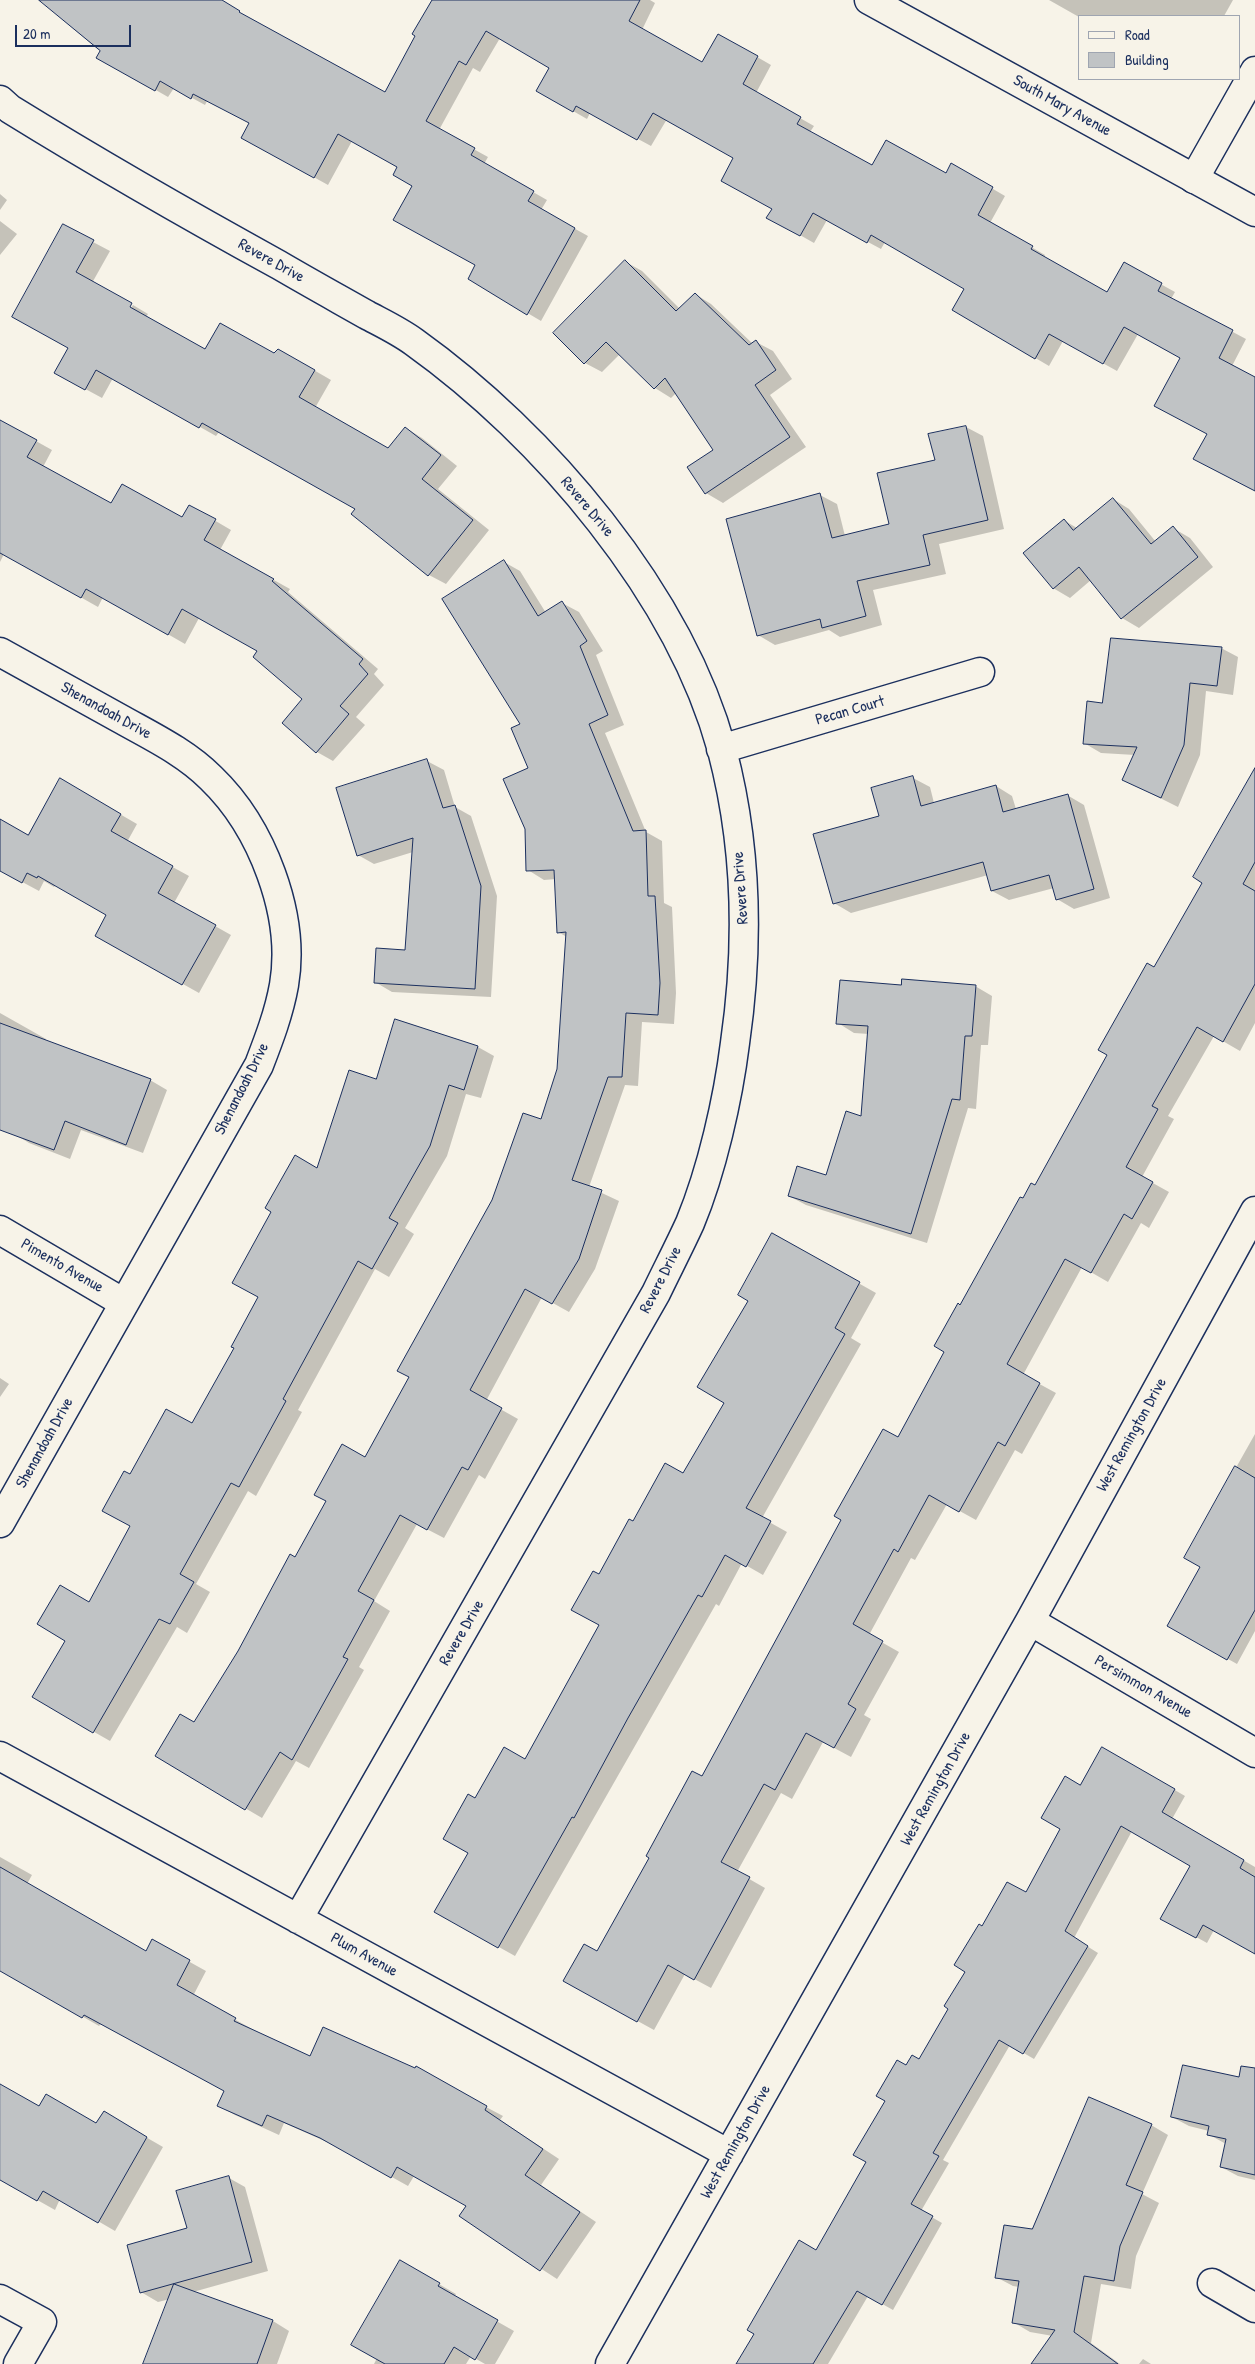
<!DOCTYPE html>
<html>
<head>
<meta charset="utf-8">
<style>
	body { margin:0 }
	#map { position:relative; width:1255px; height:2364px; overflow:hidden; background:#f7f3e8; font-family:"Patrick Hand",sans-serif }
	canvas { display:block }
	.legend { position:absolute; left:1078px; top:15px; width:162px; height:65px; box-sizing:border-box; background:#f7f3e8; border:1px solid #9fa5b1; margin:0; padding:6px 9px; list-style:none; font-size:15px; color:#1b2f5e }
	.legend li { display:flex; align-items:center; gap:10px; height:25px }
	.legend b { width:25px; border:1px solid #9fa5b1 }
	.scale { position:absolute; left:15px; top:25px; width:116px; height:22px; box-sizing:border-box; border:2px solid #1b2f5e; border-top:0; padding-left:6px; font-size:15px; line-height:18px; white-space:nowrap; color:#1b2f5e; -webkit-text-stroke:4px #f7f3e8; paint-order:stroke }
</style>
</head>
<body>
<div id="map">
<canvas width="1255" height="2364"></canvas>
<ul class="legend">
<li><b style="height:6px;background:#f7f3e8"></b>Road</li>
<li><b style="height:14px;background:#c0c3c5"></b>Building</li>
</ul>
<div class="scale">20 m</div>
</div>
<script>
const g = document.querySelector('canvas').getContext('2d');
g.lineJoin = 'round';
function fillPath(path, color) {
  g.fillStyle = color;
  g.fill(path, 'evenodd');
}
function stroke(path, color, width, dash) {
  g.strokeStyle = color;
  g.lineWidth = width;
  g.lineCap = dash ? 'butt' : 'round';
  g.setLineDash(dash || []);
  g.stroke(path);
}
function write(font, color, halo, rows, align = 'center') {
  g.font = font + ' "Patrick Hand",sans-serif';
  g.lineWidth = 4;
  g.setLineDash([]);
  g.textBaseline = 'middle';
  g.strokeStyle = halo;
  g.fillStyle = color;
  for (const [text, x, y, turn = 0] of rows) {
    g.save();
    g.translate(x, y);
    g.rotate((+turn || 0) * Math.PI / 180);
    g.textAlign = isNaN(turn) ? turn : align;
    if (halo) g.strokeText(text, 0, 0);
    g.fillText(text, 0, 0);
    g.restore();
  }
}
const shadow = new Path2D(`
	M 41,0 L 219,0 L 252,21 L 385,93 L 417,36 L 434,0 L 650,0 L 655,3 L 642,30 L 703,64 L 719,35 L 771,65 L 756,93 L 814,126 L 810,132 L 872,167 L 946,175 L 952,165 L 1005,196 L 990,223 L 1045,255 L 1044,258 L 1108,293 L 1124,264 L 1175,292 L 1171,299 L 1246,339 L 1232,366 L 1255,378 L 1255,490 L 1208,434 L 1181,358 L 1138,334 L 1117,371 L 1063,341 L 1049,366 L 954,310 L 966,289 L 885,242 L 881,249 L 827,220 L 814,243 L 768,217 L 773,209 L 735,158 L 667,119 L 651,146 L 590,113 L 587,119 L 538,91 L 551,68 L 500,38 L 480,72 L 473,68 L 439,130 L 488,157 L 484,164 L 547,200 L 541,210 L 588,236 L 541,321 L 470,279 L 477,265 L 399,167 L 352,141 L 328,185 L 256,145 L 250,123 L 207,101 L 205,105 L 174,88 L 168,97 L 98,57 L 101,50 Z
	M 1049,0 L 1233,0 L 1224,16 L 1079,17 Z
	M 0,194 L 7,200 L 0,210 Z
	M 0,221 L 17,234 L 0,255 Z
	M 93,242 L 110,251 L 92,283 L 128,313 L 133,305 L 148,314 L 146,317 L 205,351 L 274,354 L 279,350 L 331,380 L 315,408 L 389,449 L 406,428 L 422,438 L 457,466 L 438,489 L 489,530 L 446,584 L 429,575 L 352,514 L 356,509 L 219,432 L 216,436 L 113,378 L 102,398 L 56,373 L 69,347 L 30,326 Z
	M 626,262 L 642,271 L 680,309 L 695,294 L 711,304 L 753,344 L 756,342 L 773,351 L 792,379 L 770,395 L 806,447 L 723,503 L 706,493 L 689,468 L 715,450 L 676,393 L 671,398 L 655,388 L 620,354 L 602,372 L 585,363 Z
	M 0,421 L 52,450 L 43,467 L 112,505 L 182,519 L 190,506 L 231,530 L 220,550 L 290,589 L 288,592 L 378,669 L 374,674 L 384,685 L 356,717 L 365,725 L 333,761 L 317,752 L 304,699 L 259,651 L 199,618 L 185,644 L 103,597 L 98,607 L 4,554 L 0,562 Z
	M 966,427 L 983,436 L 1004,529 L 939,544 L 946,574 L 873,590 L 882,625 L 840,637 L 829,630 L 775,645 L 758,635 L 820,495 L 837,504 L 845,536 L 890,525 L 936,461 Z
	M 1113,499 L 1129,509 L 1156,542 L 1173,528 L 1190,538 L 1213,567 L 1139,628 L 1122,618 L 1091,580 L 1070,598 L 1053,588 L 1065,521 L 1077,528 Z
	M 504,562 L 520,571 L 546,613 L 562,603 L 579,612 L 603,651 L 596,655 L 624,725 L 605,733 L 646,832 L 662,841 L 664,903 L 672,907 L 676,993 L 674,1024 L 642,1022 L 638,1086 L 625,1085 L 589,1187 L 619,1201 L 595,1269 L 569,1312 L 542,1297 L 486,1401 L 518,1419 L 485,1479 L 479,1475 L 444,1538 L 417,1524 L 374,1601 L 390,1611 L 359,1667 L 364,1670 L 309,1768 L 296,1761 L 262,1818 L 156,1756 L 195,1724 L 296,1558 L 365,1458 L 410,1377 L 542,1121 L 559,1069 L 567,937 L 558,932 L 556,879 L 544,880 L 528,870 L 530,769 L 522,724 Z
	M 1221,648 L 1238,657 L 1233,695 L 1206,691 L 1200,755 L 1178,807 L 1124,780 L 1135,755 L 1101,753 L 1084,743 L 1103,704 Z
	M 427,761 L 444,770 L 455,807 L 471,816 L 497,896 L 491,997 L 392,992 L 375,982 L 406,951 L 413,852 L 374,864 L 358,855 Z
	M 913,778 L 930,787 L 934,803 L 996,786 L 1012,796 L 1016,809 L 1067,795 L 1084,805 L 1110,898 L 1074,909 L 1057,899 L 1054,888 L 1009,900 L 992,891 L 988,875 L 851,913 L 834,903 L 880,817 Z
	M 61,780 L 137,824 L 127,842 L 189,876 L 174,903 L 231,935 L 199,993 L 113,945 L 108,915 L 56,885 L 54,887 L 44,881 L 39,891 L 0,870 L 0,820 L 29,836 Z
	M 1255,784 L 1255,1023 L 1240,1051 L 1214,1036 L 1168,1116 L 1174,1119 L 1142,1177 L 1169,1192 L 1149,1228 L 1141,1223 L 1108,1282 L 1082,1267 L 1023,1375 L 1056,1393 L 1022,1454 L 1015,1450 L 976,1520 L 947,1504 L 915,1560 L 911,1558 L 869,1635 L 899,1652 L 864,1715 L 871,1719 L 851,1757 L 823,1742 L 792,1799 L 781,1793 L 737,1872 L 765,1888 L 711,1988 L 685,1974 L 654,2030 L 581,1990 L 597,1953 L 702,1778 L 898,1438 L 946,1352 L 961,1306 L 1023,1200 L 1035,1187 L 1204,882 Z
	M 902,986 L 975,986 L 992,996 L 988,1045 L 981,1045 L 976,1109 L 968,1108 L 927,1243 L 806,1205 L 789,1196 L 827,1176 L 862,1118 L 869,1034 L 854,1033 L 838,1023 Z
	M 0,1013 L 46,1039 L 45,1041 L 150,1080 L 167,1090 L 143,1153 L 81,1130 L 70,1159 L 29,1143 L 0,1125 Z
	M 396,1021 L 478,1047 L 494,1056 L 481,1098 L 466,1094 L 447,1156 L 405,1228 L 414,1234 L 389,1277 L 375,1269 L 298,1410 L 302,1412 L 256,1496 L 248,1491 L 196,1584 L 210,1592 L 187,1633 L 177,1627 L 110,1741 L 33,1697 L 89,1604 L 132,1526 L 131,1476 L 193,1425 L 236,1348 L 318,1170 L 377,1080 Z
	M 773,1235 L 876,1293 L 851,1338 L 861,1344 L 762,1518 L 787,1532 L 763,1575 L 742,1563 L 719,1606 L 716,1604 L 515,1956 L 436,1912 L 470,1853 L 476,1800 L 525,1760 L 600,1625 L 599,1576 L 633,1523 L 684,1475 L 726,1402 L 750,1301 Z
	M 0,1378 L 9,1384 L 0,1397 Z
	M 1255,1434 L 1255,1631 L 1237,1664 L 1169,1626 L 1202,1567 L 1185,1558 Z
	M 1103,1748 L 1185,1796 L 1172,1819 L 1255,1867 L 1255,1953 L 1214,1930 L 1207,1943 L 1162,1918 L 1191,1865 L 1132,1831 L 1074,1938 L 1098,1953 L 1034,2059 L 1010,2045 L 943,2160 L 949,2163 L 921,2211 L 942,2223 L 893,2310 L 868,2296 L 828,2364 L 737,2364 L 816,2251 L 868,2162 L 907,2067 L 920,2061 L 950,2008 L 982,1928 L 1027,1893 L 1061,1829 L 1081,1787 Z
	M 0,1857 L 32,1875 L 27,1884 L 146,1952 L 152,1941 L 206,1971 L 193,1996 L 252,2029 L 251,2030 L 311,2057 L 486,2107 L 503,2116 L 500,2120 L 559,2159 L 541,2185 L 596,2222 L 557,2279 L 460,2216 L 467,2206 L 414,2176 L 408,2186 L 338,2147 L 284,2123 L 279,2135 L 235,2115 L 219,2106 L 225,2091 L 101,2024 L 99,2026 L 0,1969 Z
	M 1255,2082 L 1255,2180 L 1238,2176 L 1221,2167 L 1226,2144 L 1208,2134 L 1209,2131 L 1189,2126 L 1172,2117 Z
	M 0,2086 L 40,2108 L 97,2125 L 104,2113 L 163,2147 L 115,2231 L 60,2199 L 55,2210 L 0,2179 Z
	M 1151,2125 L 1168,2135 L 1142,2194 L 1159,2203 L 1136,2256 L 1131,2289 L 1101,2284 L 1091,2343 L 1120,2364 L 1032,2364 L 1053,2336 L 1030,2332 L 1013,2322 L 1019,2287 L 1013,2286 L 996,2277 L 1032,2230 Z
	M 229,2178 L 245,2187 L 268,2271 L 193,2292 L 273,2321 L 289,2331 L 277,2364 L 145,2364 L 170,2299 L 158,2302 L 141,2292 Z
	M 401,2262 L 456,2294 L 454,2297 L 514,2331 L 495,2364 L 485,2364 L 471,2356 L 466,2364 L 374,2364 L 377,2358 Z
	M 1143,2359 L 1151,2364 L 1139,2364 Z`);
const building = new Path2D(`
	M 39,0 L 222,0 L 240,11 L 239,12 L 385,92 L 415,36 L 412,34 L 432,0 L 640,0 L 629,21 L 702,62 L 718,34 L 758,56 L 743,84 L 801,117 L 797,124 L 872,165 L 886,140 L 946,173 L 951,163 L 993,187 L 978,215 L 1033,246 L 1031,249 L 1107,292 L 1124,262 L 1162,283 L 1158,291 L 1233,330 L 1219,358 L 1255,377 L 1255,491 L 1193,459 L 1207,434 L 1154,406 L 1180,358 L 1124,327 L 1103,364 L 1049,334 L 1035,359 L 952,310 L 964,289 L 871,235 L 867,243 L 813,213 L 800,236 L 766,218 L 772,209 L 721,181 L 733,158 L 653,113 L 637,140 L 576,106 L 573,112 L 536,91 L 549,68 L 486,31 L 466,65 L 459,61 L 426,121 L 475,148 L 471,155 L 534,191 L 528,201 L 575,228 L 527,315 L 468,279 L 475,265 L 393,220 L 412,186 L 393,175 L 397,167 L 338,134 L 314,178 L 241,138 L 249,123 L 193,94 L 191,99 L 160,81 L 155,91 L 96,58 L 100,51 Z
	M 63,224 L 94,240 L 76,272 L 132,303 L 130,307 L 205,349 L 220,323 L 274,353 L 278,349 L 315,370 L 299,397 L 388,448 L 405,427 L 441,455 L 422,479 L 473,520 L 428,576 L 351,514 L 355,509 L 202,423 L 199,428 L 96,370 L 85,390 L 54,373 L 68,348 L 12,317 Z
	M 625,260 L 676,311 L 695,293 L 749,345 L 756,340 L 776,370 L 755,385 L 790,437 L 705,494 L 687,467 L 713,450 L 665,378 L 654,389 L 606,342 L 584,364 L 553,333 Z
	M 0,420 L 37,440 L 27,457 L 111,503 L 122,484 L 182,517 L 189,505 L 216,519 L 204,540 L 274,579 L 272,581 L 363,659 L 359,664 L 368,674 L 340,706 L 349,714 L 316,753 L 282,723 L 302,699 L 253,657 L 257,651 L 182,609 L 168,635 L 86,589 L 81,598 L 0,553 Z
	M 966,426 L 988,520 L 923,535 L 930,565 L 857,581 L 866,616 L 822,628 L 820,619 L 757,636 L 726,519 L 820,493 L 832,538 L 889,524 L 877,473 L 935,460 L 928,434 Z
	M 1113,498 L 1151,544 L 1173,526 L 1198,557 L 1121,619 L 1079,567 L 1053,589 L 1023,553 L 1064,519 L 1073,530 Z
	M 504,560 L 538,616 L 562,601 L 587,641 L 580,646 L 608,715 L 589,724 L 633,831 L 646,830 L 648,896 L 655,896 L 660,983 L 658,1015 L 626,1013 L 622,1077 L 608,1077 L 572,1180 L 602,1190 L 579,1259 L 552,1304 L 525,1289 L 470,1390 L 502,1408 L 468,1470 L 462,1467 L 427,1530 L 400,1515 L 358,1591 L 374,1600 L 343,1657 L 348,1659 L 292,1760 L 280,1752 L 245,1810 L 155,1756 L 180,1714 L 194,1722 L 238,1651 L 290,1554 L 295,1557 L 326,1501 L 314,1495 L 342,1444 L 365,1457 L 409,1377 L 397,1371 L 492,1200 L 523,1113 L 541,1119 L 557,1069 L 566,932 L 557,933 L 554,870 L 526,871 L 525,829 L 503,779 L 528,768 L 511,728 L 520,724 L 442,599 Z
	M 1111,638 L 1222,647 L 1217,686 L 1190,683 L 1184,745 L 1161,798 L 1122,780 L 1137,747 L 1083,744 L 1087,701 L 1102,703 Z
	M 427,759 L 443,808 L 455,805 L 481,886 L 475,989 L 374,983 L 376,948 L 405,950 L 413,838 L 357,856 L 336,788 Z
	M 1255,768 L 1255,862 L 1243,884 L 1255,891 L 1255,984 L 1223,1042 L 1197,1027 L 1152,1106 L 1158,1109 L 1126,1167 L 1153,1182 L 1132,1219 L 1124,1214 L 1091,1273 L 1065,1259 L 1007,1364 L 1040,1383 L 1005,1446 L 998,1442 L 959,1512 L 929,1495 L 898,1552 L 894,1549 L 853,1624 L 883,1641 L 848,1704 L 856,1709 L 834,1748 L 806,1733 L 775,1790 L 764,1784 L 721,1862 L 750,1877 L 729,1916 L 694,1980 L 668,1965 L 637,2022 L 563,1981 L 584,1944 L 597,1951 L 649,1858 L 646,1856 L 692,1771 L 702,1776 L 841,1520 L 834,1516 L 883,1429 L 898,1437 L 944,1352 L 934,1346 L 958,1303 L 960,1305 L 1020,1197 L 1023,1198 L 1031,1183 L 1035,1185 L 1107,1055 L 1098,1050 L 1147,963 L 1154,967 L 1202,883 L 1193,877 Z
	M 913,776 L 921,806 L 996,785 L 1003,812 L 1068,794 L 1094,889 L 1056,900 L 1049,875 L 991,891 L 983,862 L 833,904 L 813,834 L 879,816 L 871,788 Z
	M 60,778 L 121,814 L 111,831 L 173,866 L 158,893 L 216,925 L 182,985 L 95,936 L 106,915 L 38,876 L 37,878 L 27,873 L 22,883 L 0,871 L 0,819 L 28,835 Z
	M 902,979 L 976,985 L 972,1036 L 965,1036 L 960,1100 L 952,1099 L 911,1234 L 788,1196 L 797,1166 L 826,1175 L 846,1111 L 861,1116 L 868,1026 L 836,1024 L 840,980 L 901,985 Z
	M 395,1019 L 478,1046 L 464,1090 L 449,1085 L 430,1146 L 389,1218 L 398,1223 L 372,1269 L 358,1261 L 283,1399 L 286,1401 L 239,1487 L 231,1483 L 180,1574 L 194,1582 L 170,1624 L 159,1619 L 93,1733 L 32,1697 L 65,1641 L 37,1624 L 60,1585 L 89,1602 L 130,1526 L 102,1511 L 124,1471 L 130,1474 L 166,1409 L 192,1423 L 234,1348 L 231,1347 L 258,1297 L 232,1283 L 271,1212 L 265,1208 L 295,1155 L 317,1168 L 349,1070 L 376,1079 Z
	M 0,1023 L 151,1079 L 126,1145 L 65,1121 L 54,1150 L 0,1130 Z
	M 772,1233 L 860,1282 L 835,1328 L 845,1334 L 746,1508 L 771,1521 L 746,1567 L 725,1555 L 702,1597 L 698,1595 L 628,1718 L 574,1818 L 572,1817 L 498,1948 L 434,1912 L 468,1853 L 443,1839 L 468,1794 L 475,1798 L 504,1747 L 525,1759 L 599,1625 L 571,1610 L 593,1571 L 599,1574 L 629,1519 L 633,1521 L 665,1463 L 683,1473 L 724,1403 L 697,1387 L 748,1301 L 738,1295 Z
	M 1235,1466 L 1255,1478 L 1255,1610 L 1227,1660 L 1167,1626 L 1200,1567 L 1184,1558 Z
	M 1102,1747 L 1175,1789 L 1162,1812 L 1244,1860 L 1240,1868 L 1255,1877 L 1255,1954 L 1203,1925 L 1196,1938 L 1160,1919 L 1190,1866 L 1121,1826 L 1065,1931 L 1088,1946 L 1023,2054 L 999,2040 L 933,2153 L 939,2156 L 911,2204 L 933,2216 L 882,2305 L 857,2291 L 813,2364 L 736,2364 L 754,2334 L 747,2330 L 799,2240 L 816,2250 L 866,2162 L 853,2155 L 885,2101 L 876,2096 L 897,2060 L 906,2065 L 912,2055 L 919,2059 L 948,2009 L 944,2006 L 965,1972 L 954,1965 L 979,1924 L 982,1926 L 1007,1882 L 1026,1892 L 1060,1829 L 1041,1818 L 1065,1776 L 1080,1785 Z
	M 0,1867 L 146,1951 L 152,1939 L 190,1960 L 177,1985 L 236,2018 L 234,2021 L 310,2056 L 323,2027 L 415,2068 L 416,2066 L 487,2106 L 485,2110 L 543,2149 L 525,2175 L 580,2212 L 540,2271 L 459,2216 L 466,2206 L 397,2167 L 391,2178 L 320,2138 L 267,2115 L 262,2126 L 217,2106 L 224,2091 L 84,2015 L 82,2018 L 0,1971 Z
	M 1183,2065 L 1239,2077 L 1241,2066 L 1255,2068 L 1255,2175 L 1220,2167 L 1226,2139 L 1207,2135 L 1209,2126 L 1171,2117 Z
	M 0,2084 L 39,2106 L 46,2094 L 96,2123 L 104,2111 L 147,2137 L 98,2223 L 43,2191 L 37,2201 L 0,2180 Z
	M 1089,2097 L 1152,2124 L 1126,2185 L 1143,2192 L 1120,2246 L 1114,2281 L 1084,2276 L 1074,2332 L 1118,2364 L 1031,2364 L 1055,2330 L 1012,2323 L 1019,2281 L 995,2278 L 1004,2225 L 1032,2229 Z
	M 229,2176 L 252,2262 L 140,2293 L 127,2245 L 187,2228 L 176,2191 Z
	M 400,2260 L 440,2283 L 438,2286 L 498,2320 L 475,2360 L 454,2347 L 444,2364 L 385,2364 L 351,2345 Z
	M 174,2284 L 273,2320 L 257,2364 L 143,2364 Z`);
const minor = new Path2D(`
	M 0,100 L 10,109 C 99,164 188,215 279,265 C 308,282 337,298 367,315 C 382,323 399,331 414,342 C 544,435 679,593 722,750 C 747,845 749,946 735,1043 C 728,1099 712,1170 690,1223 C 679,1247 667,1270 656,1293 L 298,1919
	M 1194,179 L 1255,71
	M 0,652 C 40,674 80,696 119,718 C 151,736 185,752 211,778 C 262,827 296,915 284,985 C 279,1013 269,1039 259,1065 L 0,1523
	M 721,749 L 980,672
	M 0,1230 L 124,1303
	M 1030,1621 L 1255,1753
	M 0,1756 L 729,2154
	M 1212,2283 L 1255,2308
	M 0,2299 L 42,2322 L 18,2364
	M 610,2364 L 1030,1621 L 1255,1211`);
const major = new Path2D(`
	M 869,0 L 1255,212`);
const streetNames = [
	["South Mary Avenue",1062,106,29],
	["Revere Drive",271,261,29],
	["Revere Drive",587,507,50],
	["Shenandoah Drive",106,711,29],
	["Pecan Court",850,711,-16],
	["Revere Drive",741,888,-94],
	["Shenandoah Drive",242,1089,-63],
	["Pimento Avenue",62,1266,30],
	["Revere Drive",661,1280,-63],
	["West Remington Drive",1132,1435,-61],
	["Shenandoah Drive",45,1443,-61],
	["Revere Drive",462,1633,-60],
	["Persimmon Avenue",1143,1687,30],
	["West Remington Drive",936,1789,-61],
	["Plum Avenue",364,1955,29],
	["West Remington Drive",736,2142,-61]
];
fillPath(shadow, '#0003');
fillPath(building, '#c0c3c5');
stroke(building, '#1b2f5e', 1);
stroke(minor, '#1b2f5e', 31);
stroke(major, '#1b2f5e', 31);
stroke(minor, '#f7f3e8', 28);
stroke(major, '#f7f3e8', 28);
write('16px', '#1b2f5e', '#f7f3e8', streetNames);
</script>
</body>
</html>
